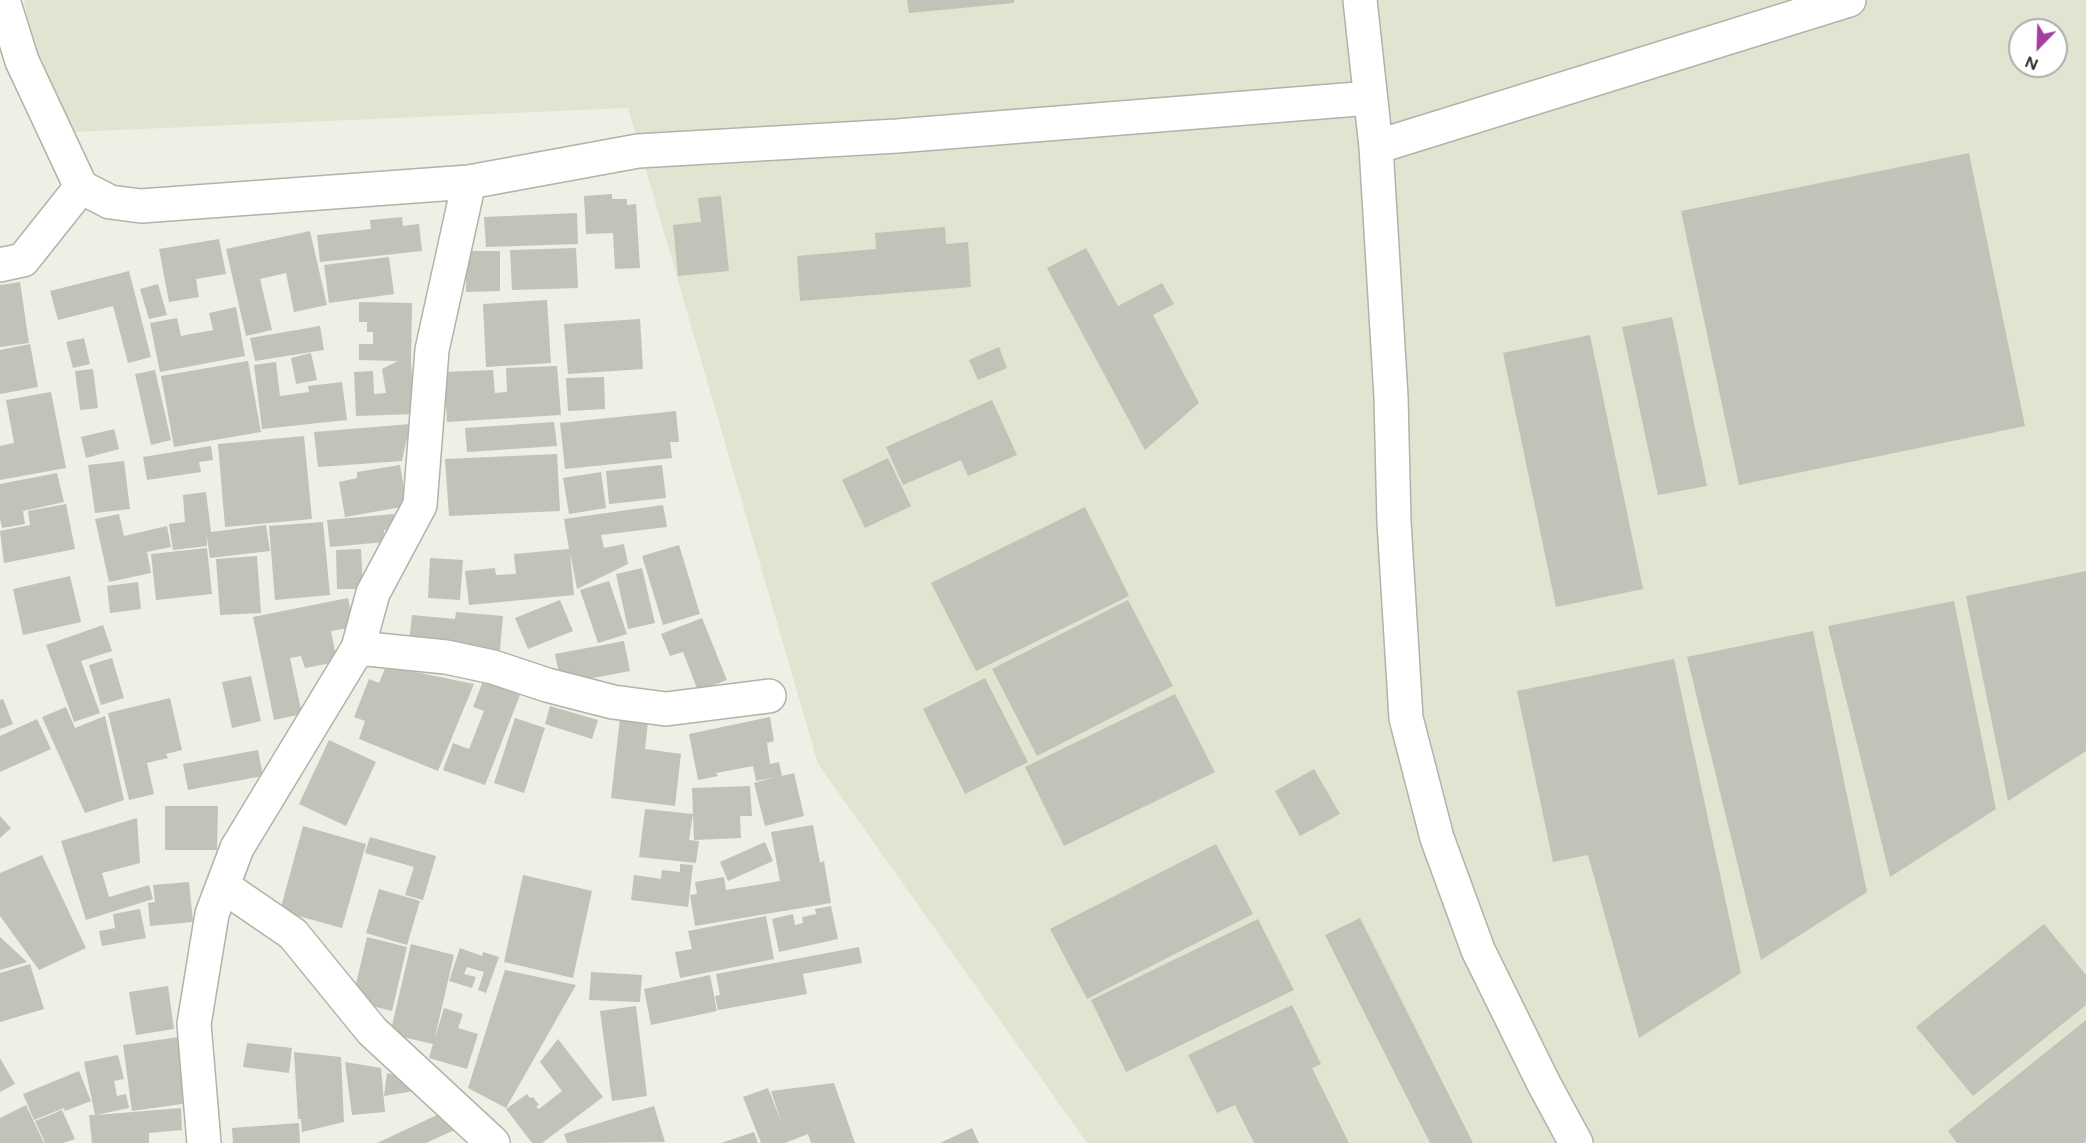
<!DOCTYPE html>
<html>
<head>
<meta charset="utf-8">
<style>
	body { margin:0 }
	#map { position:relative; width:2086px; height:1143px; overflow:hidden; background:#edf0e4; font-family:Figtree,sans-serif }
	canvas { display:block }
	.north { position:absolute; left:2008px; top:18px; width:60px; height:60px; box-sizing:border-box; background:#fff; border:2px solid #aeaead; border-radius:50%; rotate:203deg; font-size:16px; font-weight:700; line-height:24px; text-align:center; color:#343531 }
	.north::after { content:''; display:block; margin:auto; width:21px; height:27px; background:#a43ea2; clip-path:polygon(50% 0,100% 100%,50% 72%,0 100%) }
</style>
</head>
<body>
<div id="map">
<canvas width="2086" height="1143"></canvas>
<div class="north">N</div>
</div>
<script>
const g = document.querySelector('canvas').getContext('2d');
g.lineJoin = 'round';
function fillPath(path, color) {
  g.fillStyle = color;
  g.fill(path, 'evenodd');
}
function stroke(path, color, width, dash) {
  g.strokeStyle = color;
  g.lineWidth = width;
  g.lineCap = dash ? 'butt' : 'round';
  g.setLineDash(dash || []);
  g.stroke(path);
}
const built = new Path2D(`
	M 24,0 L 2086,0 L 2086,1143 L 1087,1143 L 818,764 L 628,108 L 48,133 ZM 2020,30 L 2056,30 L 2056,66 L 2020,66 Z`);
const building = new Path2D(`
	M 907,0 L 1014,0 L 1014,3 L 909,13 Z
	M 1969,153 L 2025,426 L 1739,485 L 1681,211 Z
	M 612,194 L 612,199 L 627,199 L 627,205 L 636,204 L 640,268 L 615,269 L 613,233 L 586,234 L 584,196 Z
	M 721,196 L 729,271 L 678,276 L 673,225 L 701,222 L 698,198 Z
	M 577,213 L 578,244 L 486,247 L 484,217 Z
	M 402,217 L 403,226 L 419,224 L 422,251 L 320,262 L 317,235 L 371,229 L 370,220 Z
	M 945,227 L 946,244 L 968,242 L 971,287 L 800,301 L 797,256 L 876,249 L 875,233 Z
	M 310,231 L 327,305 L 294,312 L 286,273 L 260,279 L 272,330 L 246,336 L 226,249 Z
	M 219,239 L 226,274 L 196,279 L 199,297 L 169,302 L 159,249 Z
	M 576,248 L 578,288 L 512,290 L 510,250 Z
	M 1086,248 L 1118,306 L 1162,283 L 1174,304 L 1153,315 L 1199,403 L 1145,450 L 1047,268 Z
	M 466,251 L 500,251 L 500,291 L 466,292 Z
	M 389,257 L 394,294 L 329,303 L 324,265 Z
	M 129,271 L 151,357 L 128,363 L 113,306 L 58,320 L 50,291 Z
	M 20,282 L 29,343 L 0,347 L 0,285 Z
	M 158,284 L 167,315 L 149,319 L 140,289 Z
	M 547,300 L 551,363 L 486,367 L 483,304 Z
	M 359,302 L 412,303 L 411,361 L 414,414 L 356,416 L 354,372 L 373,371 L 374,394 L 386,393 L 382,369 L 398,361 L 359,360 L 359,344 L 373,344 L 373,332 L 367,332 L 367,322 L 359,322 Z
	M 236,307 L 245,356 L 160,372 L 150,323 L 177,318 L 181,336 L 213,330 L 209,313 Z
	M 1672,317 L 1707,486 L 1658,495 L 1622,327 Z
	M 640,319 L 643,369 L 568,374 L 564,324 Z
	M 320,326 L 324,350 L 255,361 L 250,338 Z
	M 1590,335 L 1643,589 L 1556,607 L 1503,353 Z
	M 84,338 L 90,364 L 73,368 L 66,342 Z
	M 30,344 L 38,387 L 0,394 L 0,350 Z
	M 999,347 L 1007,368 L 978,380 L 969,360 Z
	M 311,353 L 317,380 L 296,384 L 291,358 Z
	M 248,361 L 261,432 L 174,447 L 161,376 Z
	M 276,362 L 280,396 L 309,392 L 308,386 L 342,382 L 347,420 L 262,429 L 254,365 Z
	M 557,366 L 561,415 L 447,422 L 444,372 L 493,370 L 495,393 L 507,392 L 506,368 Z
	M 93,369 L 98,408 L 80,410 L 75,371 Z
	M 155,370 L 171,440 L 151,445 L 135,374 Z
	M 604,377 L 605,409 L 568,411 L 566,378 Z
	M 51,392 L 66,468 L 0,480 L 0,446 L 14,443 L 6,400 Z
	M 992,400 L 1017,455 L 968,476 L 961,460 L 903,485 L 886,447 Z
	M 676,411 L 679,442 L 670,442 L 672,458 L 565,469 L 560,423 Z
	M 554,422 L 557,446 L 467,452 L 465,428 Z
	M 410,424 L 402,461 L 318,467 L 314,432 Z
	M 114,429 L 119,449 L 86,458 L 81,437 Z
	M 304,436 L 312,519 L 225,527 L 218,444 Z
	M 211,446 L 213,460 L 199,462 L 201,472 L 147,480 L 143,457 Z
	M 557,454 L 560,511 L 449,516 L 445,459 Z
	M 888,458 L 911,506 L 865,528 L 842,480 Z
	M 124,461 L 130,509 L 95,513 L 88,465 Z
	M 400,465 L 407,506 L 345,517 L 339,482 L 357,478 L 357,472 Z
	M 662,465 L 666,498 L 609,504 L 606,471 Z
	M 601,472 L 606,508 L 569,514 L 563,478 Z
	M 57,473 L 64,502 L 23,511 L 25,524 L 2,528 L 0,519 L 0,484 Z
	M 206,492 L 211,532 L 266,525 L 270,551 L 210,558 L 206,532 L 207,546 L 173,550 L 169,524 L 185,522 L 183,495 Z
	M 66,504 L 75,549 L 4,563 L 0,531 L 30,525 L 28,511 Z
	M 663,505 L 667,527 L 601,535 L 604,548 L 624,544 L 628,564 L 577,589 L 570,552 L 574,595 L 469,605 L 465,571 L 495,568 L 496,575 L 516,574 L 514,554 L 569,549 L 564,519 Z
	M 1085,507 L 1129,596 L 976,671 L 931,583 Z
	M 119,514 L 124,536 L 167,526 L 171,547 L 147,552 L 151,573 L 109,582 L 95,519 Z
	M 394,514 L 396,529 L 384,530 L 385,542 L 330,547 L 327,520 Z
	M 323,522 L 330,595 L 275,600 L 269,526 Z
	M 679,545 L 700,614 L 663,625 L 642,556 Z
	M 207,548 L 212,594 L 156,600 L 151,554 Z
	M 361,549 L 363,589 L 337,589 L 336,550 Z
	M 257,556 L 261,613 L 220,615 L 216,559 Z
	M 430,558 L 463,560 L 460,600 L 428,598 Z
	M 642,568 L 655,623 L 628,629 L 616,574 Z
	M 2086,571 L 2086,751 L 2008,801 L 1966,596 Z
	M 70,576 L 81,622 L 23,635 L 13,589 Z
	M 609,581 L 627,634 L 598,643 L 580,590 Z
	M 138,582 L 141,609 L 110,613 L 107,586 Z
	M 348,598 L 354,627 L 331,631 L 337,662 L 305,668 L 301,656 L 290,658 L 302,714 L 274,720 L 253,617 Z
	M 560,600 L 573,631 L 528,649 L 515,618 Z
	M 1128,600 L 1173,686 L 1037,756 L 992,669 Z
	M 1954,601 L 1996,809 L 1890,877 L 1828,626 Z
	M 456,612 L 503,616 L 499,660 L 408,651 L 412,615 L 455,619 Z
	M 702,618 L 727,680 L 698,691 L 683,652 L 670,656 L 661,634 Z
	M 103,625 L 112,651 L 81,661 L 100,713 L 74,722 L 46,645 Z
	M 1813,631 L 1867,892 L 1761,960 L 1687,657 Z
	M 624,641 L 630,671 L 561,684 L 555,654 Z
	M 112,658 L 124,698 L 101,705 L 89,665 Z
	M 1674,659 L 1741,973 L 1639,1038 L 1588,855 L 1553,862 L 1517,691 Z
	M 386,666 L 474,684 L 438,771 L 359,739 L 365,721 L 354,717 L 369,679 L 379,683 Z
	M 251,676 L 261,721 L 232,728 L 222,682 Z
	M 985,678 L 1028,762 L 965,794 L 923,709 Z
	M 483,681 L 520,695 L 485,785 L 443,770 L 453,743 L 469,749 L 484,711 L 473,707 Z
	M 1175,694 L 1215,772 L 1064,846 L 1025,767 Z
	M 170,698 L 182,750 L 166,754 L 168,758 L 147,763 L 154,794 L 129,800 L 108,713 Z
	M 3,699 L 13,724 L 0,729 L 0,700 Z
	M 550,706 L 598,720 L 592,739 L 545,724 Z
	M 66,707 L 75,728 L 105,716 L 124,800 L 85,813 L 42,717 Z
	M 770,717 L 774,741 L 767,743 L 770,764 L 779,762 L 782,776 L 794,773 L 804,816 L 765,826 L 754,783 L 775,777 L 756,781 L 753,766 L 716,773 L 718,776 L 698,780 L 689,734 Z
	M 515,718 L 545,728 L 524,793 L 494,783 Z
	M 620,718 L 648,721 L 645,749 L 681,754 L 675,806 L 611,798 Z
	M 37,719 L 51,749 L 0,772 L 0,736 Z
	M 329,740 L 376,762 L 346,826 L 299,804 Z
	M 258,750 L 263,776 L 188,790 L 183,764 Z
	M 1314,769 L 1340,814 L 1300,836 L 1275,791 Z
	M 750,786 L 752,816 L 740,816 L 741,838 L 694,840 L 692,788 Z
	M 165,806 L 218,806 L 217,850 L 165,850 Z
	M 645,809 L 693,814 L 689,840 L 699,841 L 696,863 L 639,857 Z
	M 0,816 L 11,828 L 0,838 Z
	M 137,818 L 140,863 L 102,873 L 109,897 L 149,885 L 153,899 L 86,920 L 61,841 Z
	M 813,825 L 820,863 L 824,861 L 831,903 L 695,926 L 690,895 L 697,894 L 695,882 L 724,877 L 726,890 L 780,881 L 771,832 Z
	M 303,826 L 366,844 L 342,928 L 280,911 Z
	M 370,837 L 436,856 L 423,900 L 405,895 L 414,867 L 365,853 Z
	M 765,842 L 773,861 L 728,881 L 720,862 Z
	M 1216,844 L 1253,914 L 1087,999 L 1050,929 Z
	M 42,855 L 86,948 L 39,970 L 0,916 L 0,873 Z
	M 680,864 L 693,865 L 688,907 L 631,900 L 634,875 L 661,879 L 662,870 L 680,872 Z
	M 523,875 L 592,891 L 573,978 L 504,962 Z
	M 189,882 L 193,922 L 150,926 L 148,903 L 155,902 L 153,885 Z
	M 379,889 L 420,901 L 407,945 L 366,933 Z
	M 831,906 L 838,939 L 779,952 L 772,919 L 793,914 L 795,925 L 803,923 L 802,917 L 816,914 L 815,909 Z
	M 140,909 L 146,938 L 102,946 L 99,931 L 115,928 L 113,914 Z
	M 766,916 L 774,959 L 680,978 L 675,952 L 692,949 L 688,931 Z
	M 1360,918 L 1473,1143 L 1430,1143 L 1325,935 Z
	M 1258,919 L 1294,990 L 1126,1072 L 1091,1000 Z
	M 2044,924 L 2086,975 L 2086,1005 L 1973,1096 L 1916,1027 Z
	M 0,937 L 27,962 L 0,970 Z
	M 367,937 L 407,947 L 392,1011 L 352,1001 Z
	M 411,944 L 454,955 L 434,1041 L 444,1008 L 463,1014 L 458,1028 L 478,1034 L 467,1069 L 429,1058 L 433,1044 L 390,1034 Z
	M 859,947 L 862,963 L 803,974 L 807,994 L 718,1010 L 715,996 L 720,995 L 716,974 Z
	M 460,948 L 482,956 L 483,952 L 499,957 L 486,993 L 478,990 L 484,972 L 467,967 L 464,974 L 476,977 L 472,988 L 449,981 Z
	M 30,964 L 44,1009 L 0,1022 L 0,973 Z
	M 505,970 L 576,985 L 506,1108 L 468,1088 Z
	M 591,972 L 642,975 L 640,1002 L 589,1000 Z
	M 710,975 L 717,1011 L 651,1025 L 644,989 Z
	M 168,986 L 174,1029 L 136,1035 L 129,992 Z
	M 1292,1005 L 1321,1064 L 1312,1068 L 1349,1143 L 1254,1143 L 1235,1105 L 1217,1113 L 1188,1055 Z
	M 636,1006 L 647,1096 L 612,1101 L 600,1011 Z
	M 2086,1020 L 2086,1141 L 2084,1143 L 1957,1143 L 1948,1131 Z
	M 179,1037 L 189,1103 L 132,1111 L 123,1045 Z
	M 558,1039 L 603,1097 L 542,1143 L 532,1143 L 506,1109 L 527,1094 L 530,1098 L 533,1097 L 539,1105 L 536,1107 L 539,1109 L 562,1091 L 540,1062 Z
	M 247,1043 L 292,1048 L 289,1073 L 243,1067 Z
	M 294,1052 L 341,1057 L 344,1122 L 302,1132 L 301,1119 L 298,1119 Z
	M 118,1055 L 124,1079 L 114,1081 L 117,1096 L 126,1094 L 129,1108 L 96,1115 L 181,1108 L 182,1130 L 149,1133 L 149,1143 L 92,1143 L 89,1115 L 95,1115 L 84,1062 Z
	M 0,1058 L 15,1084 L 0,1092 Z
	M 345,1062 L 381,1068 L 385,1112 L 352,1115 Z
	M 79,1071 L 91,1101 L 65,1111 L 64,1108 L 34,1120 L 23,1094 Z
	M 387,1073 L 417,1081 L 420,1090 L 384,1096 Z
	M 834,1083 L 855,1143 L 811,1143 L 808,1134 L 785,1143 L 761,1143 L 743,1097 L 768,1088 L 782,1124 L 771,1091 Z
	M 26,1105 L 44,1143 L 0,1143 L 0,1118 Z
	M 654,1106 L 665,1142 L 567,1143 L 564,1134 Z
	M 452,1108 L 461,1127 L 426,1143 L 377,1143 Z
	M 62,1110 L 75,1139 L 63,1143 L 45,1143 L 35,1121 Z
	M 299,1123 L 300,1143 L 233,1143 L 232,1128 Z
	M 972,1128 L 979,1143 L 940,1143 Z
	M 754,1132 L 758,1143 L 721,1143 Z`);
const minor = new Path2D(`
	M 3,0 L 22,61 L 81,187 L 110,202 L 141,206 L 469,182 L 638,151 L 897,136 L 1370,98
	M 1360,0 L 1376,147 L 1391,397 L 1394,522 L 1406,718 L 1437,838 L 1478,950 L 1544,1084 L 1576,1143
	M 1376,147 L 1849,0
	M 0,265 L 23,260 L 81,187
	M 358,648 L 446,657 L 493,667 L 547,685 L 613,702 L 666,709 L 769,696
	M 223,886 L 293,934 L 372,1031 L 493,1143
	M 204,1143 L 194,1024 L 212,914 L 237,848 L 358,648 L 373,593 L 420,505 L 432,350 L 469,182`);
fillPath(built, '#e0e5d1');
fillPath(building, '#c0c3b7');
stroke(minor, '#b0b3a8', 36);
stroke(minor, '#fff', 33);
</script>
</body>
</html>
